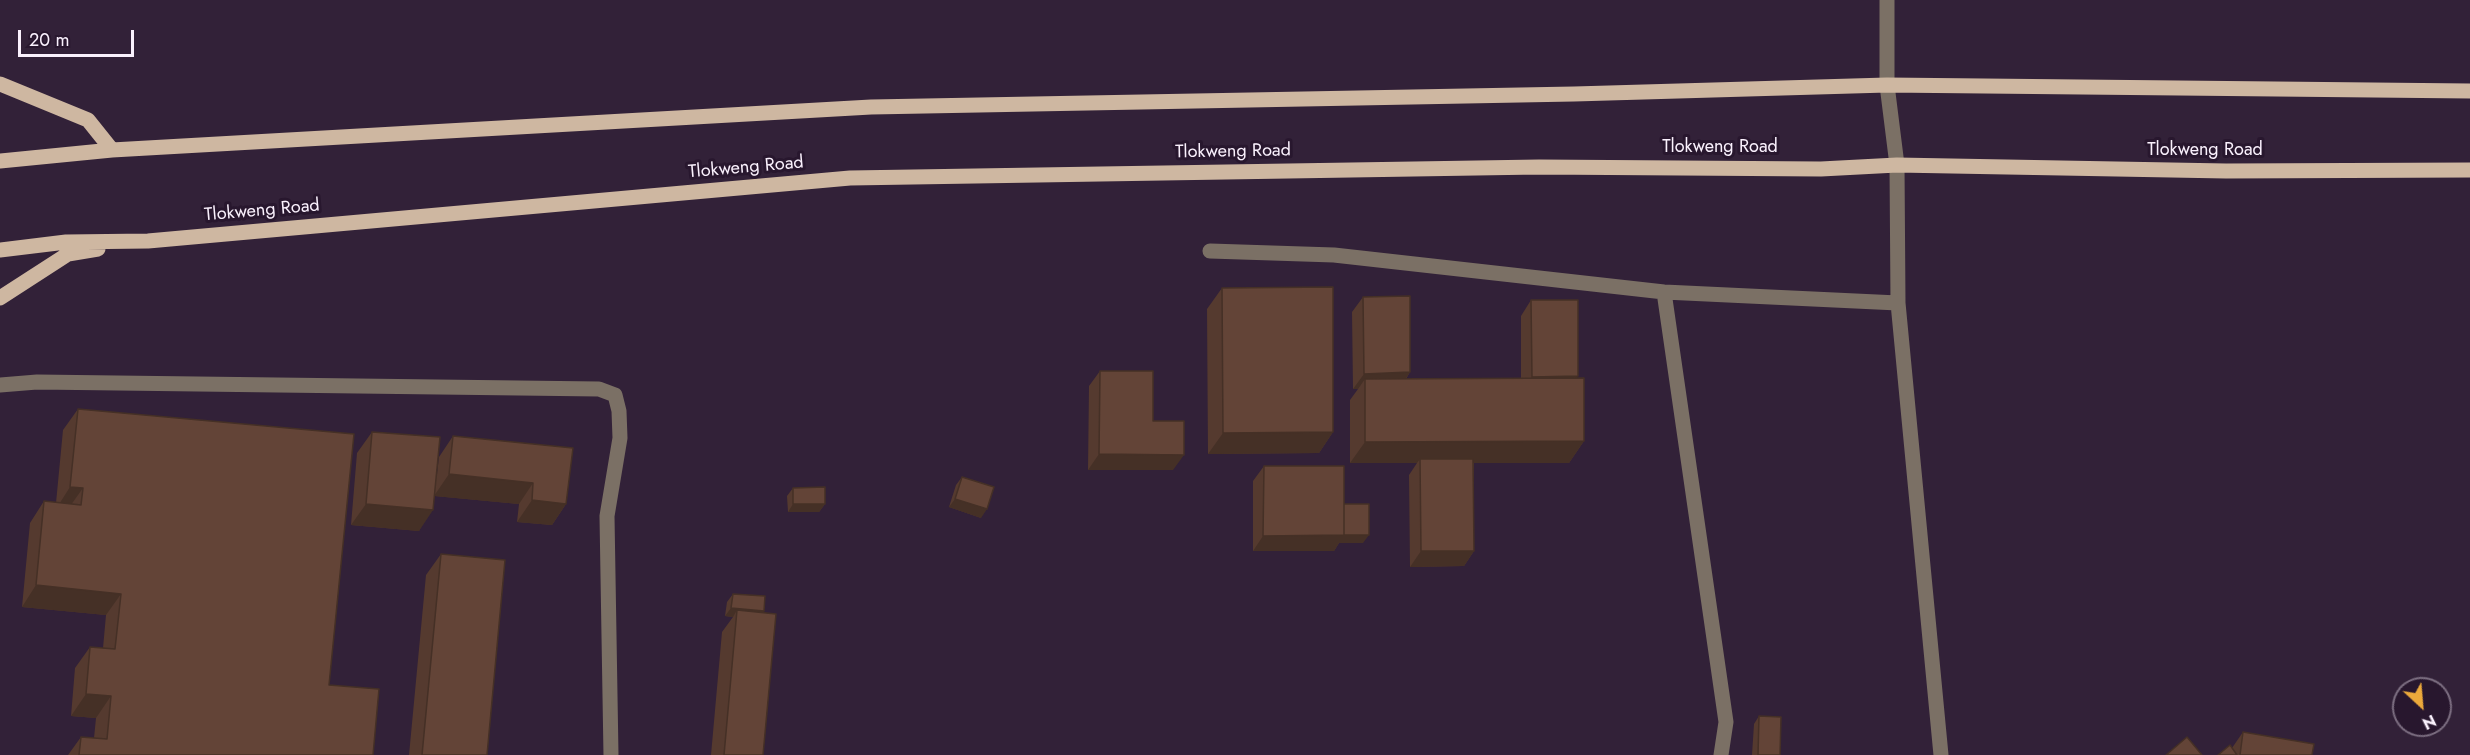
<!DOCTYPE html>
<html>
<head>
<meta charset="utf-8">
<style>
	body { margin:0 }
	#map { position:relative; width:2470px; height:755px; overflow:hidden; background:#322138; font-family:Jost,sans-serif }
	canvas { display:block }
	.north { position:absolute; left:2392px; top:677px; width:60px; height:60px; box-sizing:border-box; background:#28172e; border:2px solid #7c6e81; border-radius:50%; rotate:154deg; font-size:16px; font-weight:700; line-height:24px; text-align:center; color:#faf1fd }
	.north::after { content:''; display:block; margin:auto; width:21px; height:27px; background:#eca93b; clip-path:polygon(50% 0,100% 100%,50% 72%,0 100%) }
	.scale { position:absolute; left:18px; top:30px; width:116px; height:27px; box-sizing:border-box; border:3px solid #faf1fd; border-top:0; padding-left:8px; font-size:18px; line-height:21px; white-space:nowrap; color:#faf1fd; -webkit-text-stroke:4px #28172e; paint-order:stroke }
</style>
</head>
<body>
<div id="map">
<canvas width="2470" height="755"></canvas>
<div class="north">N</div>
<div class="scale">20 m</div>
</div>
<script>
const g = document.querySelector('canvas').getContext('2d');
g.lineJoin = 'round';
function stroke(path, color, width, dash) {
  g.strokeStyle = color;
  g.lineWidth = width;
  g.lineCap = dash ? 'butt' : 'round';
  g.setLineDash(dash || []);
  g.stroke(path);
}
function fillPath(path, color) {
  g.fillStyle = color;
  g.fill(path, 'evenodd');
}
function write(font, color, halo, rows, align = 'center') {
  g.font = font + ' Jost,sans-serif';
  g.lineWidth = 6;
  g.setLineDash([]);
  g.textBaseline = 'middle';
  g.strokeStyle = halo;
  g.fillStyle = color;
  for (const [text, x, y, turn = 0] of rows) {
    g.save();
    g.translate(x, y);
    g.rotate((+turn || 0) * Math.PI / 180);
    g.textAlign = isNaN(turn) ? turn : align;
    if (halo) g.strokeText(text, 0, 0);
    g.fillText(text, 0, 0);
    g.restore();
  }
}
const service = new Path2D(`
	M 1897,165 L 1898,303 L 1941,755
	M 1210,251 L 1334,255 L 1664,292 L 1898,303
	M 1664,292 L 1726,722 L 1721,755
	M 0,385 L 37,382 L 599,389 L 615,395 L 619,411 L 620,438 L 607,516 L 611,755`);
const minor = new Path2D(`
	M 1887,0 L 1887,85 L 1897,165`);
const primary = new Path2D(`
	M 0,84 L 88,120 L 112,150
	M 0,161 L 112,150 L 871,107 L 1574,94 L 1887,85 L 2470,91
	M 0,250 L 66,242 L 148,241 L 850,178 L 1539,167 L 1821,169 L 1897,165 L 2226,171 L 2470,170
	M 0,298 L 68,254 L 98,249`);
const wall = new Path2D(`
	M 1222,288 L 1333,432 L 1319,453 L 1208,454 L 1207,309 Z
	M 1363,297 L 1410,372 L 1406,379 L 1521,379 L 1521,316 L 1531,300 L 1577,378 L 1584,441 L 1569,463 L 1474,463 L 1474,551 L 1464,566 L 1410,567 L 1409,475 L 1417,463 L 1350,463 L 1350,400 L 1358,389 L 1353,389 L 1352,312 Z
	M 1100,371 L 1153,421 L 1173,470 L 1088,470 L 1089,386 Z
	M 78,409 L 329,685 L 373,755 L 68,755 L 81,737 L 94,738 L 96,718 L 71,716 L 75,668 L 90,647 L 103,648 L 106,615 L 22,607 L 30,523 L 44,501 L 56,503 L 63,430 Z
	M 372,432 L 437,474 L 439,457 L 453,436 L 566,504 L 552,525 L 517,522 L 519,504 L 435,496 L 419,531 L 351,525 L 357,453 Z
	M 1264,466 L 1344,504 L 1363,543 L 1339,543 L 1334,551 L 1253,551 L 1253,481 Z
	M 962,477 L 981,518 L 949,507 L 956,485 Z
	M 793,488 L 825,504 L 819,512 L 788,512 L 787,496 Z
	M 441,554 L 487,755 L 409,755 L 426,575 Z
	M 733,594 L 763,613 L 763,755 L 711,755 L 722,632 L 733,617 L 725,616 L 727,602 Z
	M 1759,716 L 1780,755 L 1752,755 L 1754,724 Z
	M 2243,732 L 2312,755 L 2218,755 L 2232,748 Z`);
const shadedWall = new Path2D(`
	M 1410,372 L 1400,388 L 1365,379 L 1358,389 L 1353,389 L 1364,374 Z
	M 1578,376 L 1568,392 L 1522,393 L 1532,377 Z
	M 1333,432 L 1319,453 L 1208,454 L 1223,433 Z
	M 1584,441 L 1569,463 L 1420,463 L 1420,459 L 1417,463 L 1350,463 L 1365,442 Z
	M 1099,454 L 1184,455 L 1173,470 L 1088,470 Z
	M 449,474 L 533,483 L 519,504 L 434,496 Z
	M 70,487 L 83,488 L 68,509 L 56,509 Z
	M 955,499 L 987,509 L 981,518 L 949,507 Z
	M 532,500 L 566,504 L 552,525 L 517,522 Z
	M 366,504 L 433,510 L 419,531 L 351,525 Z
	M 793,504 L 825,504 L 819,512 L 788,512 Z
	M 1369,535 L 1363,543 L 1339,543 L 1334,551 L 1253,551 L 1263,536 Z
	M 1421,551 L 1474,551 L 1464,566 L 1410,567 Z
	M 36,585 L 121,594 L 106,615 L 22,607 Z
	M 731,608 L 764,611 L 759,619 L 737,610 L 733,617 L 725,616 Z
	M 86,694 L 111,696 L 96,718 L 71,716 Z`);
const building = new Path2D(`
	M 1333,287 L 1333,432 L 1223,433 L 1222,288 Z
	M 1410,296 L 1410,372 L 1364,374 L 1363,297 Z
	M 1531,300 L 1578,300 L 1578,376 L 1532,377 Z
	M 1100,371 L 1153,371 L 1153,421 L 1184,421 L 1184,455 L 1099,454 Z
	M 1584,378 L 1584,441 L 1365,442 L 1365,379 Z
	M 78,409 L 354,434 L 329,685 L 379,689 L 373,755 L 79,755 L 81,737 L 107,739 L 111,696 L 86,694 L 90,647 L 115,649 L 121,594 L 36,585 L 44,501 L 81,505 L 83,488 L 70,487 Z
	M 372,432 L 440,437 L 433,510 L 366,504 Z
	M 453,436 L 573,448 L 566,504 L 532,500 L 533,483 L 449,474 Z
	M 1420,459 L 1473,459 L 1474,551 L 1421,551 Z
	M 1264,466 L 1344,466 L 1344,535 L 1263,536 Z
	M 962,477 L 994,487 L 987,509 L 955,499 Z
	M 825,487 L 825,504 L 793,504 L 793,488 Z
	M 1344,504 L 1369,504 L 1369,535 L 1344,535 Z
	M 441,554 L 505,560 L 487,755 L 422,755 Z
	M 733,594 L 765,596 L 764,611 L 731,608 Z
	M 737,610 L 776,614 L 763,755 L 724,755 Z
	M 1759,716 L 1781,717 L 1780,755 L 1758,755 Z
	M 2243,732 L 2314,744 L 2312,755 L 2240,755 Z
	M 2187,737 L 2202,755 L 2166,755 Z
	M 2230,745 L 2237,755 L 2218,755 Z`);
const streetNames = [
	["Tlokweng Road",1720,148],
	["Tlokweng Road",2205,151],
	["Tlokweng Road",1233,152,-1],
	["Tlokweng Road",746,168,-5],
	["Tlokweng Road",262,211,-5]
];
stroke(service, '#7b7065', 15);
stroke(minor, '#7b7065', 15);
stroke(primary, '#ceb7a1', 15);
fillPath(wall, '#553a2f');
fillPath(shadedWall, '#453026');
fillPath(building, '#634437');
stroke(building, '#453026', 1.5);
write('18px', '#faf1fd', '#28172e', streetNames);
</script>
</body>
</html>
